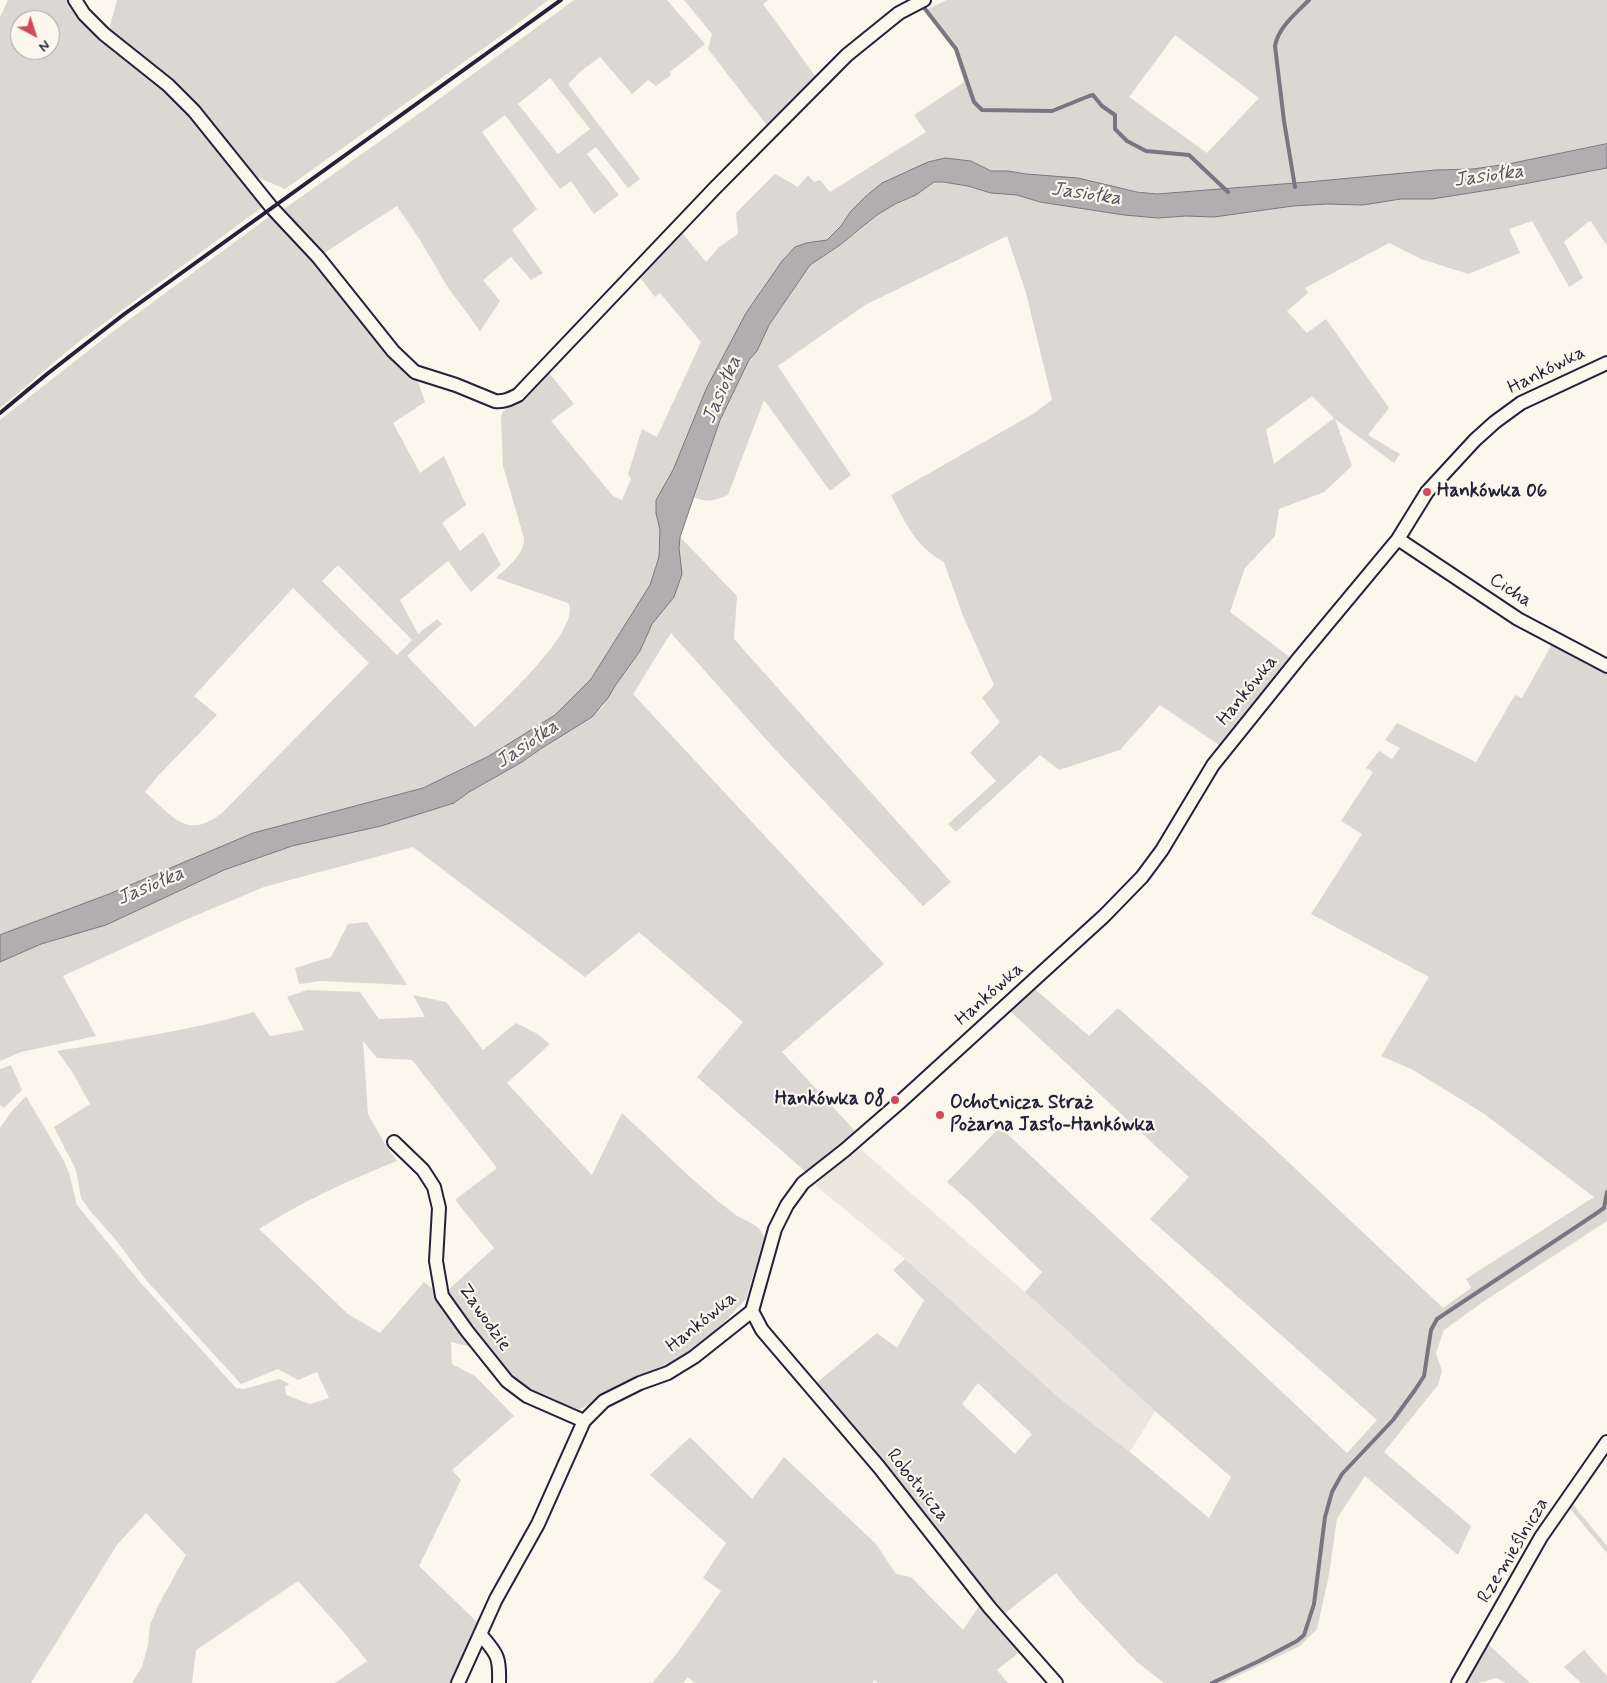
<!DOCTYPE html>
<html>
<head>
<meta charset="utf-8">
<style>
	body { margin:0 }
	#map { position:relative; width:1607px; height:1683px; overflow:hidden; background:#fbf7ec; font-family:Mynerve,sans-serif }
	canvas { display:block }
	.north { position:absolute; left:10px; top:10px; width:50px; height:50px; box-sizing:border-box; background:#fbf7ec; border:1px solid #a4a2a5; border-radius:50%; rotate:140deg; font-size:14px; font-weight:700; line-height:20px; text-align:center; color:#22223b }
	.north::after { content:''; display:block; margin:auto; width:18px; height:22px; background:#d1495b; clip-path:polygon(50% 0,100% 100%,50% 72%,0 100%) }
</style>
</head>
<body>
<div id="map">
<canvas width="1607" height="1683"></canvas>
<div class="north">N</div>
</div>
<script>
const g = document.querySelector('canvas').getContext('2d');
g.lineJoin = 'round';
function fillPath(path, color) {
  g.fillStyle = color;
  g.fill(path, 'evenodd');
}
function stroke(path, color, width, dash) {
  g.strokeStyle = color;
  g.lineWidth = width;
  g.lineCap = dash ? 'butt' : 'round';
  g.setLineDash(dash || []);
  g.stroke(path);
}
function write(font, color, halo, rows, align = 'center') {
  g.font = font + ' Mynerve,sans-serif';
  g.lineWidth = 4.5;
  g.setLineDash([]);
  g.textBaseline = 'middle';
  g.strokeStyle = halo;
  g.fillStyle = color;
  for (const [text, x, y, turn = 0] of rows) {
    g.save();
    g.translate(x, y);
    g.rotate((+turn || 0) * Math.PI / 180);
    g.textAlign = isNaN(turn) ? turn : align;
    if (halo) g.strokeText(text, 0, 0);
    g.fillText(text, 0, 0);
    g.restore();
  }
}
const built = new Path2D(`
	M 857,1146 L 1025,1292 L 1155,1411 L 1130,1452 L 1058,1397 L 905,1259 L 815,1185 Z`);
const green = new Path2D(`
	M 8,0 L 70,0 L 176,97 L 264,206 L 77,343 L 0,408 L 0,17 ZM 20,20 L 50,20 L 50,50 L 20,50 Z
	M 117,0 L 548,0 L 512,28 L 285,189 L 252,175 L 108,33 Z
	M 574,0 L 667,0 L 705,44 L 670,72 L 671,75 L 656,86 L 648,80 L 632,94 L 600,57 L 581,71 L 568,84 L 640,179 L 628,188 L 596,147 L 587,154 L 619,195 L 594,214 L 571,181 L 560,189 L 505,115 L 482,132 L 537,209 L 512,230 L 543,273 L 531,280 L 511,257 L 483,280 L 500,301 L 480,331 L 447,286 L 420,240 L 397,206 L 321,255 L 281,211 L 424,110 ZM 550,78 L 590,129 L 558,154 L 518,104 Z
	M 684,0 L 768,0 L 763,4 L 816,77 L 769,128 L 708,49 L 712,34 Z
	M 947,0 L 1607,0 L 1607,144 L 1508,164 L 1473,169 L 1436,170 L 1308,182 L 1157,194 L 1008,171 L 991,171 L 971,161 L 945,158 L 928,162 L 882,183 L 865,197 L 851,211 L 841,226 L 827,240 L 806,243 L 795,247 L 782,261 L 746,313 L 707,387 L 673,470 L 656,500 L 656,513 L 660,530 L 659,557 L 650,585 L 591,679 L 555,715 L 489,756 L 423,788 L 253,833 L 109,894 L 0,935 L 0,420 L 107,336 L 270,216 L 313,259 L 416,376 L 425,402 L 393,423 L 420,473 L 444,456 L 466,505 L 442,523 L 460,551 L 483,532 L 501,565 L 471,592 L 448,561 L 400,600 L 418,634 L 437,619 L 442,624 L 407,656 L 475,727 C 494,710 584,628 568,603 L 496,578 C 508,566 524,556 524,538 L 503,466 L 501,419 L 502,413 L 546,369 L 574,404 L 551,421 L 613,496 L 622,500 L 631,479 L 628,474 L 642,429 L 657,437 L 701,342 L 660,293 L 655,297 L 638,275 L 680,230 L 706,262 L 718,248 L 738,234 L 736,213 L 775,174 L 798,187 L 808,175 L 814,182 L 820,180 L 830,192 L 926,132 L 914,115 L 964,82 L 953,47 L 924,11 ZM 1175,35 L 1259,98 L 1207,153 L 1129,97 ZM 338,565 L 412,640 L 397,655 L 322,581 ZM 293,588 L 369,663 L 222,813 C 186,841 173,816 145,792 L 156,778 L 217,715 L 194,696 Z
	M 1607,168 L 1607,246 L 1591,221 L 1588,222 L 1564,242 L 1583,278 L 1569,287 L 1532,221 L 1509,229 L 1520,253 L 1468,274 L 1421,259 L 1389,243 L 1305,288 L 1308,293 L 1287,311 L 1307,333 L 1326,319 L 1389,408 L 1368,435 L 1400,454 L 1394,463 L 1335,419 L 1352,466 L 1324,492 L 1279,509 L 1275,536 L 1245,568 L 1230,612 L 1291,658 L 1222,747 L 1160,705 L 1120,750 L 1059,770 L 1040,755 L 956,832 L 948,824 L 996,781 L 970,753 L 1000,722 L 982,698 L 994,685 L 963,616 L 944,562 C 915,546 906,524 891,495 L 1033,414 L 1052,400 L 1026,293 L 1007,236 L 865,305 L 778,366 L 851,475 L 830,491 L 764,400 L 728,495 C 715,501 706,503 694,497 L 720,420 L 749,360 L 757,351 L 769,325 L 810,265 L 855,234 L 877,215 L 895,204 L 916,195 L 934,182 L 943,182 L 968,186 L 991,193 L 1017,195 L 1040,202 L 1124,215 L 1158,218 L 1186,216 L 1214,217 L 1293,206 L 1327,204 L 1363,205 L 1401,199 L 1432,199 L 1508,187 ZM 1312,396 L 1334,418 L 1274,464 L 1266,430 Z
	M 680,537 L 737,596 L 734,639 L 951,882 L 923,906 L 772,746 L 671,633 L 633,694 L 884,964 L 782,1052 L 857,1133 L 806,1172 L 697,1077 L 743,1022 L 639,932 L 585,977 L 413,847 L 264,887 L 185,920 L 63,976 L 96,1036 L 21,1052 L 0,1061 L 0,962 L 41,944 L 106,925 L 224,870 L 292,846 L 381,826 L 454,803 L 469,792 L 522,762 L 602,708 L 608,698 L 615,686 L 640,651 L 652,624 L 674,597 L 682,574 L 679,548 Z
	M 1552,644 L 1607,671 L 1607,1221 L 1483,1302 L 1444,1330 L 1436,1353 L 1442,1371 L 1438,1385 L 1384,1452 L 1471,1526 L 1458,1555 L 1365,1476 L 1337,1518 L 1329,1575 L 1317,1629 L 1300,1646 L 1223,1683 L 1164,1683 L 1137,1662 L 1080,1602 L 1056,1573 L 1004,1614 L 815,1384 L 877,1333 L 897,1348 L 924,1300 L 893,1270 L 905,1259 L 1058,1397 L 1130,1452 L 1209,1518 L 1231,1477 L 1155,1411 L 1025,1292 L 1042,1272 L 971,1203 L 947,1182 L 1000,1127 L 1347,1453 L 1377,1420 L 1150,1219 L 1189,1177 L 1009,1010 L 1035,989 L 1089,1036 L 1118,1008 L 1265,1140 L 1443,1308 L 1471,1288 L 1466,1279 L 1594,1197 L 1483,1113 L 1413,1070 L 1381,1056 L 1429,977 L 1311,914 L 1362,834 L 1341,821 L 1373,772 L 1366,768 L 1379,751 L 1392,759 L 1400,748 L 1385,740 L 1397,723 L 1476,762 L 1515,695 L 1522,698 ZM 978,1383 L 1032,1434 L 1015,1454 L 962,1404 Z
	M 367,922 L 407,985 L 321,981 L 299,984 L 295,968 L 331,957 L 348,924 Z
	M 307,990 L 360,992 L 379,1019 L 425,1017 L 413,995 L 446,1002 L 483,1050 L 516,1023 L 536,1033 L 550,1044 L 507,1083 L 592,1175 L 622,1113 C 658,1146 694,1183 733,1213 C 744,1222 761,1223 764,1238 L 746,1299 L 715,1332 L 683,1357 L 589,1405 L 575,1411 C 561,1406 545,1401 532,1394 C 497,1375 469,1324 446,1292 L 494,1248 L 455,1200 L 497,1168 L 412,1060 L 377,1058 L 363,1041 L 368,1114 L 385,1144 L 397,1161 C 349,1180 303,1201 259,1229 L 348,1314 L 380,1333 L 424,1282 L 438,1293 L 476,1348 L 451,1342 L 452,1364 L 475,1376 L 514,1416 L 452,1470 L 461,1480 L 419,1566 L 479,1624 L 453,1683 L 335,1683 L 367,1661 L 341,1629 L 298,1581 L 196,1650 L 192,1683 L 132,1683 L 142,1667 L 148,1645 L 150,1625 L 158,1606 L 186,1555 L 146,1513 L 117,1545 L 31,1683 L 0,1683 L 0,1128 L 12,1111 L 26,1096 L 64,1161 L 69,1173 L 77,1205 L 140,1282 L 236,1388 L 244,1389 L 279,1379 L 290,1384 L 285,1386 L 286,1395 L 310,1404 L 329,1398 L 317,1372 L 298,1380 L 278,1369 L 241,1384 L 146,1280 L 115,1239 L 92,1213 L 81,1198 L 76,1170 L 54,1127 L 90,1104 L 71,1070 L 57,1051 C 123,1040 189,1031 254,1012 L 270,1036 L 304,1030 L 287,997 Z
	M 11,1065 L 22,1090 L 4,1108 L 0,1105 L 0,1069 Z
	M 690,1437 L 752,1499 L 784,1457 L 876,1544 L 896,1574 L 911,1577 L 963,1630 L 979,1606 L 1021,1651 L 997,1670 L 1008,1683 L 878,1683 L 875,1680 L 872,1683 L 695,1683 L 688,1677 L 683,1683 L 652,1683 L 678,1652 L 721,1591 L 703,1578 L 726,1543 L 650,1475 Z
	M 1571,1502 L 1607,1546 L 1607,1553 L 1567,1505 Z
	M 1488,1644 L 1530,1683 L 1506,1683 L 1497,1678 L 1478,1683 L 1466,1683 Z
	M 1584,1650 L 1607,1676 L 1607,1683 L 1581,1683 L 1564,1667 Z`);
const water = new Path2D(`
	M 1607,144 L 1607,168 L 1508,187 L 1432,199 L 1401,199 L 1363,205 L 1327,204 L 1293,206 L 1214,217 L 1186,216 L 1158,218 L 1124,215 L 1040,202 L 1017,195 L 991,193 L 968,186 L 943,182 L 934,182 L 916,195 L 895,204 L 877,215 L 840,245 L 810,265 L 769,325 L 757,351 L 749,360 L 720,420 L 680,537 L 679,548 L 682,574 L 674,597 L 652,624 L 640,651 L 615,686 L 608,698 L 592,717 L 542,748 L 522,762 L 469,792 L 454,803 L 381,826 L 292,846 L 224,870 L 106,925 L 41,944 L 0,962 L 0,935 L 2,934 L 109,894 L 253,833 L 423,788 L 489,756 L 555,715 L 591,679 L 650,585 L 659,557 L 660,530 L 656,513 L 656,500 L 673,470 L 707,387 L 746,313 L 782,261 L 795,247 L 806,243 L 827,240 L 841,226 L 851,211 L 865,197 L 882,183 L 928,162 L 945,158 L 971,161 L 991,171 L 1008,171 L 1026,174 L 1078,178 L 1137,192 L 1157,194 L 1308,182 L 1436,170 L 1473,169 L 1508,164 Z`);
const stream = new Path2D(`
	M 922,5 L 956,49 L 974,102 L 982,110 L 1052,111 L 1089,96 L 1093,95 L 1102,106 L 1115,115 L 1115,129 L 1127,141 L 1146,151 L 1189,155 L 1228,192
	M 1295,187 L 1284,121 L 1275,46 C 1278,28 1296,13 1309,0
	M 1212,1683 L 1259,1661 L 1297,1641 L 1304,1635 L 1314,1604 L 1325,1517 L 1332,1492 L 1342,1474 L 1393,1420 L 1415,1390 L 1424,1376 L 1431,1330 L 1437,1319 L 1594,1215 L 1604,1208 L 1607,1192`);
const minor = new Path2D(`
	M 75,0 L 84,14 L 104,34 L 168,85 L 194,111 L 272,208 L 318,257 L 393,351 L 415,372 L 456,385 L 495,401 C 504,402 510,399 518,395 L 715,188 L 847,55 L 899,13 L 924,0
	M 1398,539 L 1518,619 L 1607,666
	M 394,1142 L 423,1170 L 434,1187 L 439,1208 L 436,1261 L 442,1296 L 467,1331 L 507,1381 L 527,1396 L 584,1421
	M 752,1311 L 762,1330 L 879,1467 L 990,1608 L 1056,1683
	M 480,1634 C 497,1654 500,1656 499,1683
	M 458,1683 L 496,1599 L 538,1524 L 584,1421 L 604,1401 L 640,1383 L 668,1373 L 694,1357 L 752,1311 L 775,1229 L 787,1205 L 803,1183 L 845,1150 L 899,1103 L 1104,916 L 1142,877 L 1162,850 L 1213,765 L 1299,658 L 1398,539 L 1427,492 L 1475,440 L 1495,422 L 1521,403 L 1607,363
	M 1458,1683 L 1541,1537 L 1607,1442`);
const rail = new Path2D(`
	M 0,413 L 47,374 L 123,315 L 561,0`);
const markers = [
	[1427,492,5,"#d1495b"],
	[895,1100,5,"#d1495b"],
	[940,1115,5,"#d1495b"]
];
const streetNames = [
	["Hankówka",1547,371,-27],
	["Cicha",1510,591,33],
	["Hankówka",1248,691,-51],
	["Hankówka",990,995,-42],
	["Zawodzie",484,1318,55],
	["Hankówka",702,1323,-39],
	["Robotnicza",917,1486,51],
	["Rzemieślnicza",1514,1551,-59]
];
const poiNames = [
	["Hankówka 06",1437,492],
	["Hankówka 08",885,1100,"right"],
	["Ochotnicza Straż",950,1104],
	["Pożarna Jasło-Hankówka",950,1126]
];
const waterNames = [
	["Jasiołka",1489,177,-8],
	["Jasiołka",1086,195,8],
	["Jasiołka",723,390,-67],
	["Jasiołka",528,745,-34],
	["Jasiołka",151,887,-23]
];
fillPath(built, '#ebe7df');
fillPath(green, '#dbd8d3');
fillPath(water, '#b1aeb0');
stroke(water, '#787681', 1);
stroke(stream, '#787681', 4);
stroke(minor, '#22223b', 16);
stroke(minor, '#fbf7ec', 12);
stroke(rail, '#22223b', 4);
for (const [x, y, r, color] of markers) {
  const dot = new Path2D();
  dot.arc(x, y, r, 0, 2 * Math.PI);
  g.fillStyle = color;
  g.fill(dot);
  stroke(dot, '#fbf7ec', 2);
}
write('19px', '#22223b', '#fbf7ec', streetNames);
write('bold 19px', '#22223b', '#fbf7ec', poiNames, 'left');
write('italic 20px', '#545364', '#fbf7ec', waterNames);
</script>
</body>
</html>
